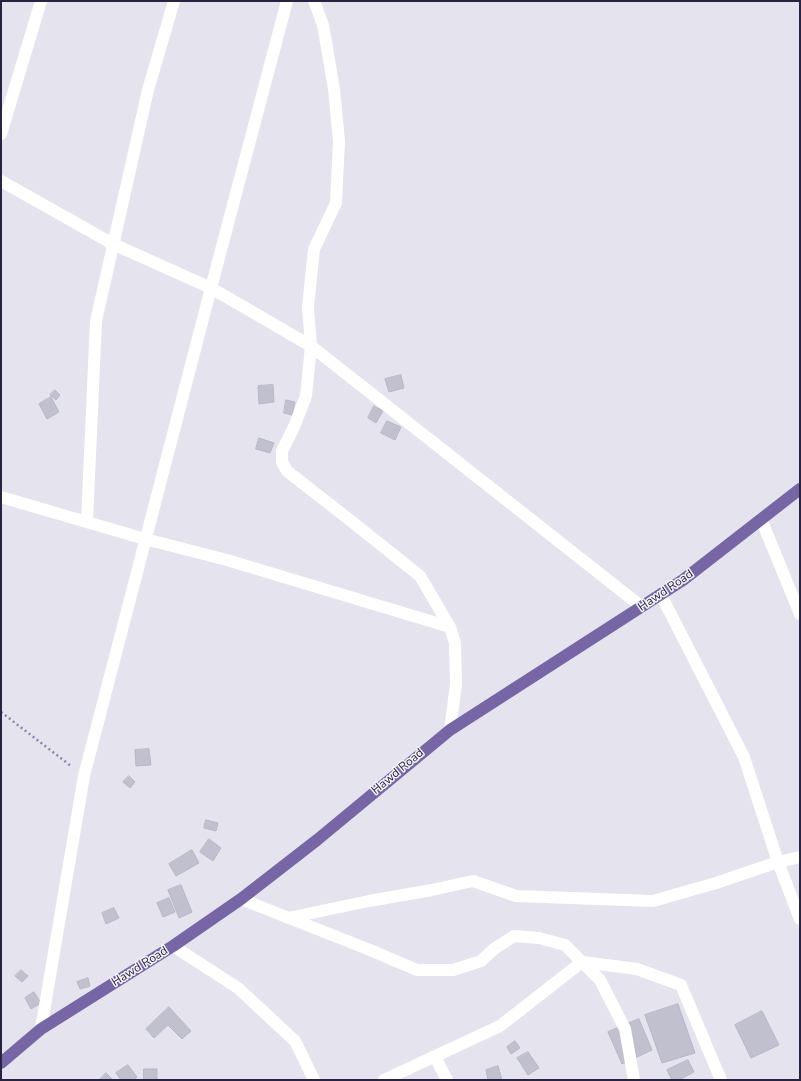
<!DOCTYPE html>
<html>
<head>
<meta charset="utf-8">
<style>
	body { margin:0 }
	#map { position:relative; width:801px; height:1081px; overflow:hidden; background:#e5e4ee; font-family:"Nunito Sans",sans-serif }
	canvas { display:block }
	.frame { position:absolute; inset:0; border:2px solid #292241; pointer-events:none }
</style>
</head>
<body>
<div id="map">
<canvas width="801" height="1081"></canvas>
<div class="frame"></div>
</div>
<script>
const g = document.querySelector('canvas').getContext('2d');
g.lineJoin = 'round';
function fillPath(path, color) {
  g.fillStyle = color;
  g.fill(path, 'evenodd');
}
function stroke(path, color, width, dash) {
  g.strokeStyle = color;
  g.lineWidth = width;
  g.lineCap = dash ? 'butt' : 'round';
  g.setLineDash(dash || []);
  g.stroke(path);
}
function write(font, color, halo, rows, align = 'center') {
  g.font = font + ' "Nunito Sans",sans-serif';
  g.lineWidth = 3;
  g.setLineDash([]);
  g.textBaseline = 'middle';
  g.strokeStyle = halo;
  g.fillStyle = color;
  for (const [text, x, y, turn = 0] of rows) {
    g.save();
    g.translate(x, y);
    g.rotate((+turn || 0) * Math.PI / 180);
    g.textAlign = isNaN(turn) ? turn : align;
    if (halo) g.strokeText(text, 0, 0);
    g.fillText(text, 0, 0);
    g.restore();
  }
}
const building = new Path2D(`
	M 401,375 L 404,388 L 389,392 L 385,379 Z
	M 273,385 L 274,402 L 259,404 L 258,386 Z
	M 55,390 L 60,395 L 56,400 L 50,395 Z
	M 51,397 L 59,412 L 47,419 L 39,404 Z
	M 286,400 L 295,402 L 292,415 L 284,413 Z
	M 374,406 L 383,411 L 376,423 L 368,418 Z
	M 387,421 L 401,427 L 395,440 L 381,433 Z
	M 259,438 L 274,443 L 270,453 L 256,449 Z
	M 149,749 L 151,765 L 136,766 L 135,750 Z
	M 129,776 L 135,782 L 130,788 L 123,782 Z
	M 206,820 L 218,823 L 216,831 L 204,828 Z
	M 209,839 L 221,848 L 213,861 L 200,852 Z
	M 192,850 L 199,863 L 176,876 L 169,864 Z
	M 181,885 L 192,912 L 179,918 L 168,890 Z
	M 169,898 L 175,912 L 163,917 L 157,903 Z
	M 114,908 L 119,918 L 106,924 L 102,913 Z
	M 21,970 L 28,976 L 22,982 L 15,976 Z
	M 88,978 L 90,986 L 80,989 L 77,982 Z
	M 34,992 L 41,1003 L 31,1009 L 25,998 Z
	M 678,1004 L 695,1053 L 662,1063 L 645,1015 Z
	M 169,1007 L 191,1031 L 182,1039 L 168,1025 L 154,1038 L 146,1029 Z
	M 762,1011 L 779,1045 L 751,1058 L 735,1025 Z
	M 639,1019 L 652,1050 L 622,1064 L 608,1032 Z
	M 515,1041 L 520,1048 L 511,1054 L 507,1047 Z
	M 528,1052 L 539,1068 L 528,1075 L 517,1058 Z
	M 688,1060 L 694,1072 L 679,1080 L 672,1080 L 667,1070 Z
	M 128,1065 L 137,1077 L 134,1080 L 121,1080 L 116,1073 Z
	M 498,1066 L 502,1080 L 488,1080 L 486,1070 Z
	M 144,1069 L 157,1069 L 157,1079 L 144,1080 Z
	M 106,1073 L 113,1080 L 99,1080 Z`);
const path = new Path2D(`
	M 1,712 L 71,766`);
const minor = new Path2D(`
	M 314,1 L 323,25 L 334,89 L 339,141 L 336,203 L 314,249 L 308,307 L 311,346 L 306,396 L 294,427 L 282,451 L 282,462 L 287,471 L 351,521 L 420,576 L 450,627 L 455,643 L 456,684 L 450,730
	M 1,134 L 41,1
	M 1,181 L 113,244 L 211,288 L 311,346 L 642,607
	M 1,497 L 145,539 L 227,560 L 450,627
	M 761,519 L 800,614
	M 87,521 L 96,321 L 148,90 L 174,1
	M 661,595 L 744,757 L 778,862 L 800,919
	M 241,899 L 370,950 L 417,970 L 453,970 L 481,961 L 494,949 L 514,936 L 539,938 L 565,945 L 600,980 L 625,1029 L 634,1080
	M 288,918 L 369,901 L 432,890 L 473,881 L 516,896 L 653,901 L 716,883 L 778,862 L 800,857
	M 173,946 L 238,988 L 295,1041 L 314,1080
	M 41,1029 L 84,776 L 211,288 L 287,1
	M 435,1057 L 447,1080
	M 384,1080 L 500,1026 L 582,962 L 637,969 L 681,985 L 721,1080`);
const major = new Path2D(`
	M 1,1063 L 41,1029 L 173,946 L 241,899 L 317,840 L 450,730 L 683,580 L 800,489`);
const streetNames = [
	["Hawd Road",666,591,-34],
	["Hawd Road",398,772,-40],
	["Hawd Road",140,967,-32]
];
fillPath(building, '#c1c0cf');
stroke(building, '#b7b6c8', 1);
stroke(path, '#8c83b3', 2.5, [2, 3]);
stroke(minor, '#fff', 12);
stroke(major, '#7666a6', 12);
write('12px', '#292241', '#f5f5fa', streetNames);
</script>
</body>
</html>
